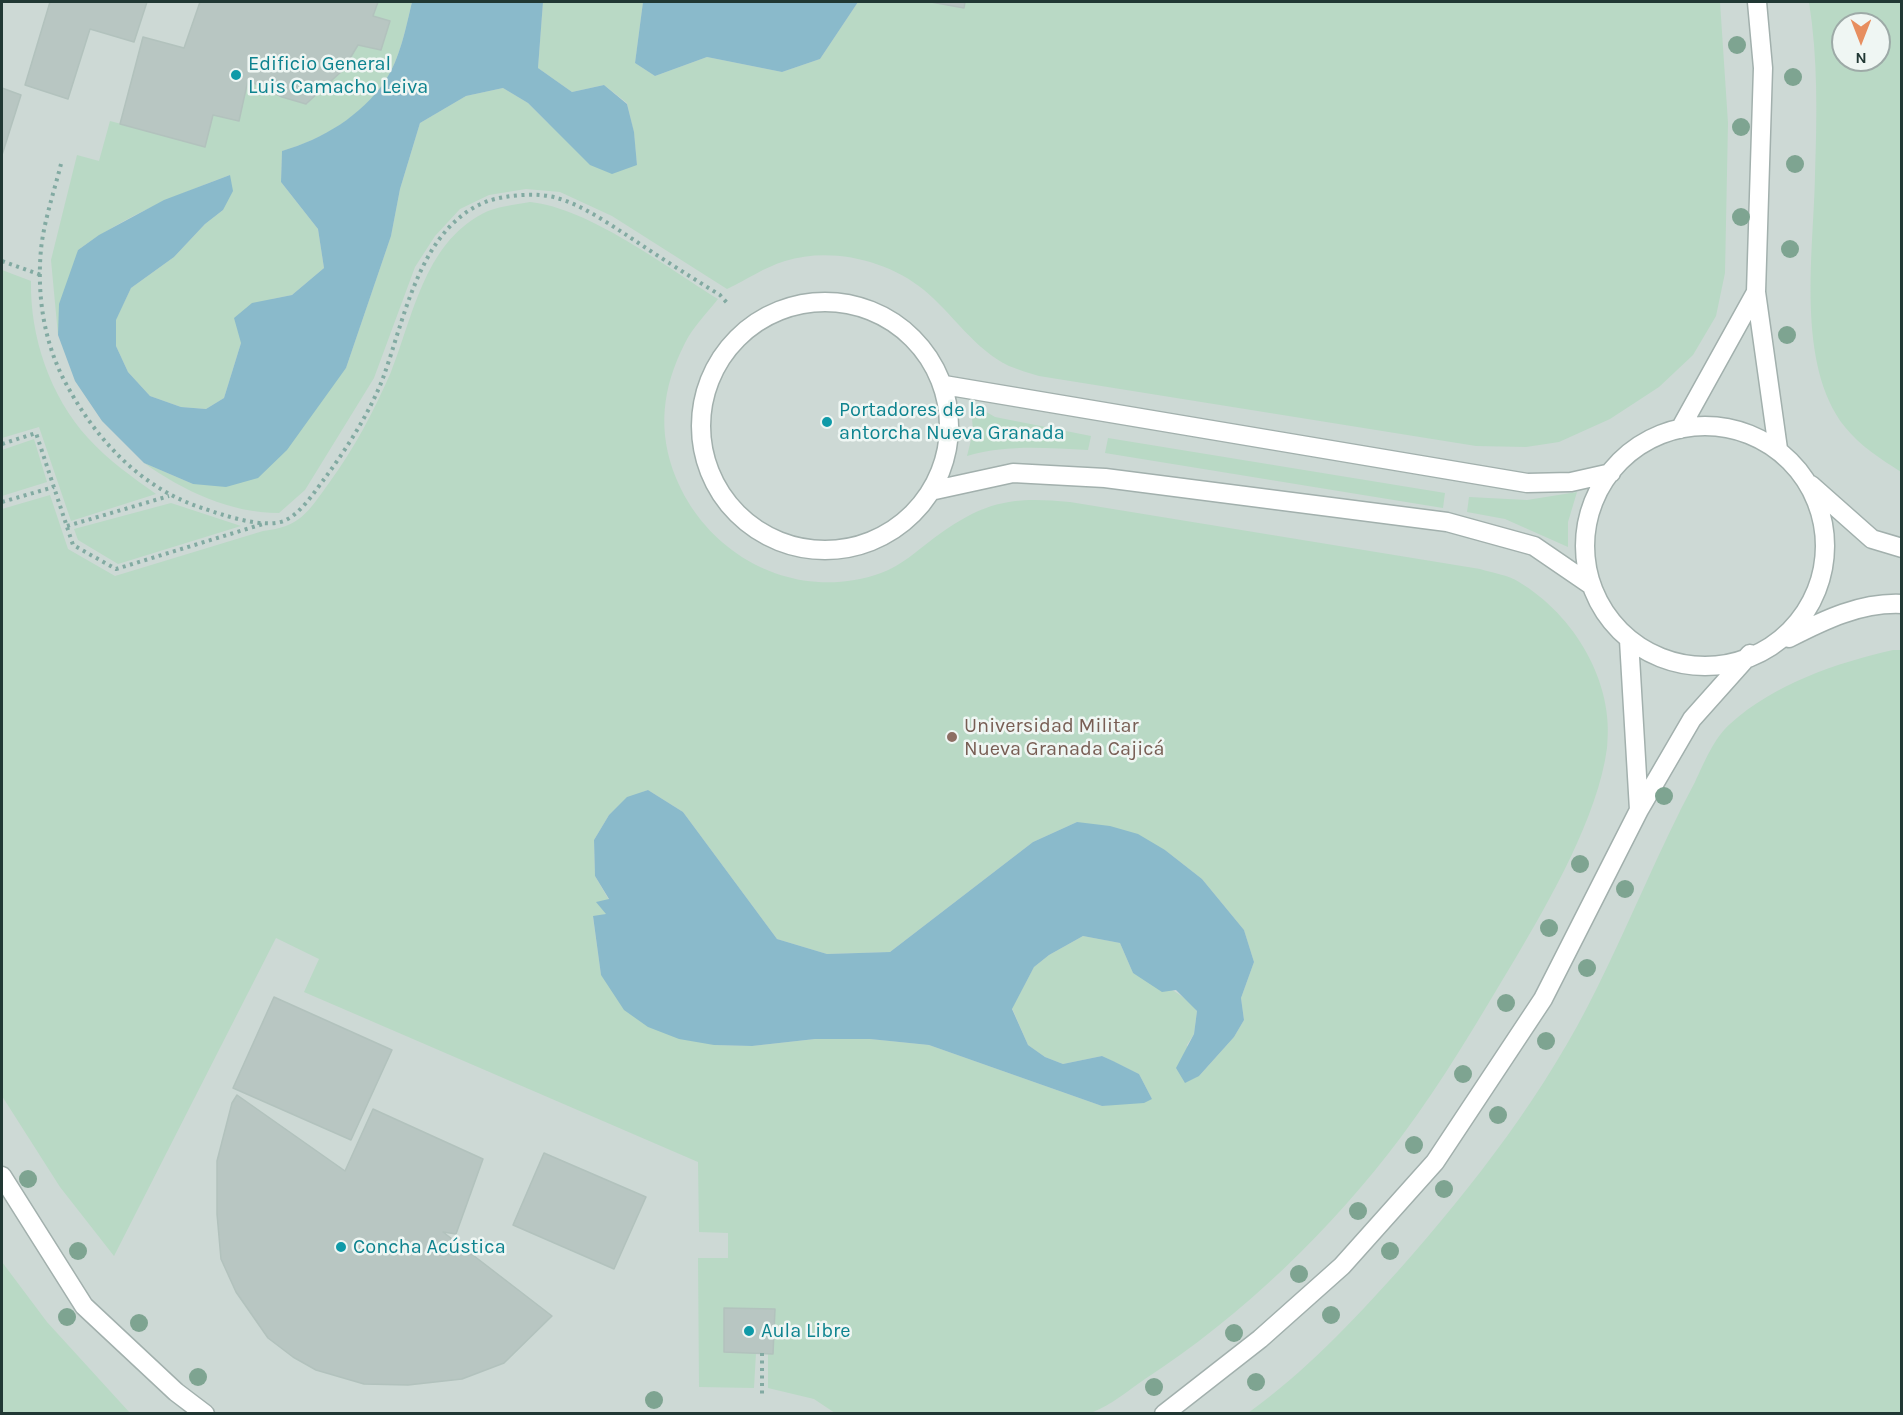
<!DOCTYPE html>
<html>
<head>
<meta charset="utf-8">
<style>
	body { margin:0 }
	#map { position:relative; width:1903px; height:1415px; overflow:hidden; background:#dfe9e6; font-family:Karla,sans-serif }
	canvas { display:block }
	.frame { position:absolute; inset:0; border:3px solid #213834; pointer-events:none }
	.north { position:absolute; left:1831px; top:12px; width:60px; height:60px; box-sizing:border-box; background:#eff6f3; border:2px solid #9daaa7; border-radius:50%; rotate:180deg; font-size:16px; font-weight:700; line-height:24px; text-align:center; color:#213834 }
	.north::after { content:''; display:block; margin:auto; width:21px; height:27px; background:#e78e5f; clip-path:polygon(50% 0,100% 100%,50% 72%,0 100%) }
</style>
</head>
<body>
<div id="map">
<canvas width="1903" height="1415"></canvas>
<div class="frame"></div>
<div class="north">N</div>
</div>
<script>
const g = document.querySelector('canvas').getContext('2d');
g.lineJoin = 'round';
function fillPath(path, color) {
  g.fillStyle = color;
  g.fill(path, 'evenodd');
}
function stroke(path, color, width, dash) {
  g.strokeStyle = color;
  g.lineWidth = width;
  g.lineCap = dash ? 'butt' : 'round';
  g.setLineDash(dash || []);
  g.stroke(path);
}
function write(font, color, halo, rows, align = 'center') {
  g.font = font + ' Karla,sans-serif';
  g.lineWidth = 5;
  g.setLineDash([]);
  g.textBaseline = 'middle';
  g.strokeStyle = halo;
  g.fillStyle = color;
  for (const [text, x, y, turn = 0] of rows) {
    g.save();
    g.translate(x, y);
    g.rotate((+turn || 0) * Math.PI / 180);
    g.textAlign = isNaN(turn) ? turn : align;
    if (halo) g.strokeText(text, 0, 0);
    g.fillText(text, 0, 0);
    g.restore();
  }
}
const built = new Path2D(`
	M 2,2 L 1901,2 L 1901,1413 L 2,1413 ZM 1843,24 L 1879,24 L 1879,60 L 1843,60 Z`);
const green = new Path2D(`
	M 378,2 L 412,2 C 406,27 400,59 385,81 C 361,117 323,139 282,151 L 281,182 L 318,229 L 324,268 L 292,295 L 272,299 L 241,343 L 224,398 L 206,409 L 181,407 L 150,396 L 128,372 L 116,346 L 116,319 L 131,288 L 174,257 L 205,224 L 223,210 L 230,175 C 176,195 125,216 78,250 L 58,335 L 51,260 L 77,155 L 99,161 L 110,121 L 205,146 L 213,115 L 239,121 L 248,80 L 282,97 L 307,104 L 343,70 L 358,45 L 381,50 L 390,21 L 373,16 Z
	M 543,2 L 643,2 L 635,63 L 655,76 L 707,57 L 782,72 L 820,59 L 858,2 L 1720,2 L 1728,123 L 1725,273 L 1716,316 L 1693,355 L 1659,387 L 1610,419 L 1559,442 L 1526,447 L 1476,446 L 1039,376 C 1029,373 1019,370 1009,366 C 975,350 952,313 924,290 C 887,260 831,247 785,261 C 765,267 746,280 727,289 L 612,216 L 560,192 L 526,189 L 489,195 L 460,209 L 435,236 L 415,267 L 374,378 L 305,490 L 279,513 C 230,513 184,491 144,463 L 193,484 L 319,401 L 346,368 L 391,236 L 400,189 L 420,123 L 466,96 L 503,88 L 528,103 L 548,123 L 637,165 L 634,133 L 627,103 L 604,85 L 572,92 L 538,68 Z
	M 1809,2 L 1901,2 L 1901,472 C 1881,459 1860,446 1845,427 C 1795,364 1814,249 1815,174 C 1817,117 1818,58 1809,2 ZM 1843,24 L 1879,24 L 1879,60 L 1843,60 Z
	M 530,202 C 589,208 666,267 718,299 C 707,313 693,327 685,343 C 662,388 657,431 676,478 C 709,558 798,603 881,573 C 901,566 918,550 934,538 C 983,502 1010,496 1070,502 L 1480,569 C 1493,573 1508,575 1519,582 C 1574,615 1615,682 1607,748 C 1598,816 1550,900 1515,959 C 1479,1019 1443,1081 1401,1137 C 1333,1228 1241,1317 1145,1379 C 1129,1390 1111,1405 1093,1412 C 1080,1415 1048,1413 1032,1413 C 967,1413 901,1413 835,1413 L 814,1399 L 768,1388 L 768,1354 L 773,1353 L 775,1310 L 724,1308 L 724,1352 L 756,1353 L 754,1388 L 699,1387 L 698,1258 L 728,1258 L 728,1233 L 699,1232 L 698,1162 L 304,992 L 319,959 L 276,938 L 114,1256 L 60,1187 L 2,1096 L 2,509 L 50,495 L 68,549 L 115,576 L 263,531 C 300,527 308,512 329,483 C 354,449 374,411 391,372 C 413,317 424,245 482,214 C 496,206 515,205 530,202 ZM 648,790 L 683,812 L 777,939 L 827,954 L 890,952 L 1033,842 L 1077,822 L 1165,850 L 1202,879 L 1244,930 L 1254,962 L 1241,998 L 1244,1020 L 1234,1037 L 1199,1076 L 1187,1045 L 1194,1034 L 1197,1011 C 1180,989 1157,983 1133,973 L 1120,943 L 1083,936 L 1049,955 L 1034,967 L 1012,1008 L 1028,1045 L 1045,1057 L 1063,1064 L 1102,1056 L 1139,1074 L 1152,1099 L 1102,1106 L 929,1045 L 870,1039 L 815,1039 L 752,1046 L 714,1045 L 601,975 L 593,917 L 607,914 L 597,902 L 609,900 L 595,876 L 594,840 L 609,815 L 627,798 Z
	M 2,270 L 31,281 C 30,337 50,396 88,438 C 108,460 132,477 156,494 L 71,521 L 39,427 L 2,438 Z
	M 971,403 L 995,417 L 1091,436 L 1088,450 C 1047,448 1007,444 967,456 L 973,432 Z
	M 1108,438 L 1445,493 L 1443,508 L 1105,453 Z
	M 34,439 L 47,482 L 2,496 L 2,450 Z
	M 1577,492 L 1568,522 L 1568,547 L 1505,519 L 1467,512 L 1469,497 L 1527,500 Z
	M 171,503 L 241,526 L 118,564 L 78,540 L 74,529 Z
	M 1893,650 L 1901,650 L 1901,1413 L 1248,1413 C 1305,1372 1352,1322 1398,1271 C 1475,1184 1546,1092 1597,988 C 1631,920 1659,849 1695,782 C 1704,763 1714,738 1730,724 C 1774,684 1836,663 1893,650 Z
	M 2,1262 L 47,1322 L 130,1413 L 2,1413 Z`);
const water = new Path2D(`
	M 412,2 L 543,2 L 538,68 L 572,92 L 604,85 L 627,104 L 634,132 L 637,165 L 612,174 L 590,165 L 528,103 L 503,88 L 466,96 L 420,123 L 400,189 L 391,236 L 346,368 L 287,450 L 258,478 L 226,487 L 193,484 L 144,463 L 102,421 L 75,381 L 58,335 L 59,304 L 78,250 L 99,235 L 164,200 L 230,175 L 233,191 L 223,210 L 205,224 L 174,257 L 131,288 L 116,320 L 116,346 L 128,372 L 150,396 L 181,407 L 206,409 L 224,398 L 241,343 L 234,318 L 252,303 L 292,295 L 324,268 L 318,229 L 281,182 L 282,151 C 323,139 361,116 385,81 C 400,59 406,27 412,2 Z
	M 643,2 L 858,2 L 820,59 L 782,72 L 707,57 L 655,76 L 635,63 Z
	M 648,790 L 683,812 L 777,939 L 827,954 L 890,952 L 1033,842 L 1077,822 L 1110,826 L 1138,834 L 1165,850 L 1202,879 L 1244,930 L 1254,962 L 1241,998 L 1244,1020 L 1234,1037 L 1199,1076 L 1185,1083 L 1176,1068 L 1194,1034 L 1197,1011 L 1176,990 L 1162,992 L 1133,973 L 1120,943 L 1083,936 L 1049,955 L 1034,967 L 1012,1009 L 1028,1045 L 1045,1057 L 1063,1064 L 1102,1056 L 1113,1061 L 1139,1074 L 1152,1099 L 1144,1103 L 1102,1106 L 929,1045 L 870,1039 L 815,1039 L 752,1046 L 714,1045 L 679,1039 L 648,1027 L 624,1010 L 601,975 L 593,916 L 606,914 L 596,902 L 609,899 L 595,876 L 594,840 L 609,815 L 627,797 Z`);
const building = new Path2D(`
	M 50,2 L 147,2 L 134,42 L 90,29 L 68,99 L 25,85 Z
	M 200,2 L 378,2 L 373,16 L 390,21 L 381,50 L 358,45 L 343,70 L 306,104 L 282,97 L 248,80 L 239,121 L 213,115 L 205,147 L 120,124 L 143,37 L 184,48 Z
	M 931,2 L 965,2 L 964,8 Z
	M 2,88 L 21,95 L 2,155 Z
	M 274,997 L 392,1050 L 351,1140 L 233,1088 Z
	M 237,1095 L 345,1171 L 373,1109 L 483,1159 L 456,1234 L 443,1232 L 552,1316 L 504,1363 L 462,1379 L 408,1385 L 364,1384 L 316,1370 L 293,1357 L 268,1338 L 236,1292 L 221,1259 L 217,1214 L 217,1161 L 232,1103 Z
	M 544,1153 L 646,1197 L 614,1269 L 513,1225 Z
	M 724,1308 L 775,1309 L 773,1354 L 724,1352 Z`);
const path = new Path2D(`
	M 61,164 C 54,192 44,221 41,249 C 37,293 43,338 63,378 C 93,436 138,487 202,508 C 223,515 265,530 286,520 C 302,512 315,491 325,478 C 347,448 370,412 383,378 C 405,318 420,226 488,201 C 506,195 538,192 557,198 C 582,205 606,222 628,236 C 658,256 689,276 720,295 L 728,304
	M 2,261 L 41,275
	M 2,444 L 36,433 L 73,545 L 116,569 L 263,524
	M 2,502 L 54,487
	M 67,526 L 169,496
	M 762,1353 L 762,1395`);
const service = new Path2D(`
	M 1757,2 L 1763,68 L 1756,292 L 1778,449
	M701 426a124 124 0 1 1 248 0a124 124 0 1 1-248 0Z
	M 944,385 L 1527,483 L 1571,482 L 1611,473
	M1585 546a120 120 0 1 1 240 0a120 120 0 1 1-240 0Z
	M 1680,429 L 1756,292
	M 1811,485 L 1872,539 L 1902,548
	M 935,490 L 1013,473 L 1105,478 L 1447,522 L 1534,546 L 1591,585
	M 1789,638 C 1824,620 1861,602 1902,604
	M 1629,640 L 1639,810
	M 2,1176 L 84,1306 L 176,1392 L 205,1414
	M 1164,1414 L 1260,1339 L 1342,1266 L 1435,1162 L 1543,999 L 1639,810 L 1692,719 L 1750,654`);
const trees = [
	[1737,45],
	[1793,77],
	[1741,127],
	[1795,164],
	[1741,217],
	[1790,249],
	[1787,335],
	[1664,796],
	[1580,864],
	[1625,889],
	[1549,928],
	[1587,968],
	[1506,1003],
	[1546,1041],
	[1463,1074],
	[1498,1115],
	[1414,1145],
	[28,1179],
	[1444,1189],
	[1358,1211],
	[78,1251],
	[1390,1251],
	[1299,1274],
	[1331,1315],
	[67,1317],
	[139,1323],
	[1234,1333],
	[198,1377],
	[1256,1382],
	[1154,1387],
	[654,1400]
];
const markers = [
	[236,75,6,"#0f9aa8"],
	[827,422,6,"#0f9aa8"],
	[952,737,6,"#8d6e63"],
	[341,1247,6,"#0f9aa8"],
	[749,1331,6,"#0f9aa8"]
];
const cultureNames = [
	["Edificio General",248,64],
	["Luis Camacho Leiva",248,87],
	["Portadores de la",839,410],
	["antorcha Nueva Granada",839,433],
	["Concha Acústica",353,1247],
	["Aula Libre",761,1331]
];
const educationNames = [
	["Universidad Militar",964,726],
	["Nueva Granada Cajicá",964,749]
];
fillPath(built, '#cdd9d5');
fillPath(green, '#b9d9c5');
fillPath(water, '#8abacb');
fillPath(building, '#b8c6c2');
stroke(building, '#b2c2bd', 1.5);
stroke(service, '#a2b0ad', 21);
stroke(path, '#82aaa2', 4, [3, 4.5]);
stroke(service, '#fff', 18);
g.fillStyle = '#7ea491';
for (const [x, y] of trees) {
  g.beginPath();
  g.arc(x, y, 9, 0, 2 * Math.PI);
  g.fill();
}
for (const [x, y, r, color] of markers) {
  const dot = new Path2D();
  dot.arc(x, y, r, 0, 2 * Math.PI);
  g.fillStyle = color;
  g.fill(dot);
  stroke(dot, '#eff6f3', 2);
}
write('20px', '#0d838f', '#eff6f3', cultureNames, 'left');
write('20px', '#785e54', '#eff6f3', educationNames, 'left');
</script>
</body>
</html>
